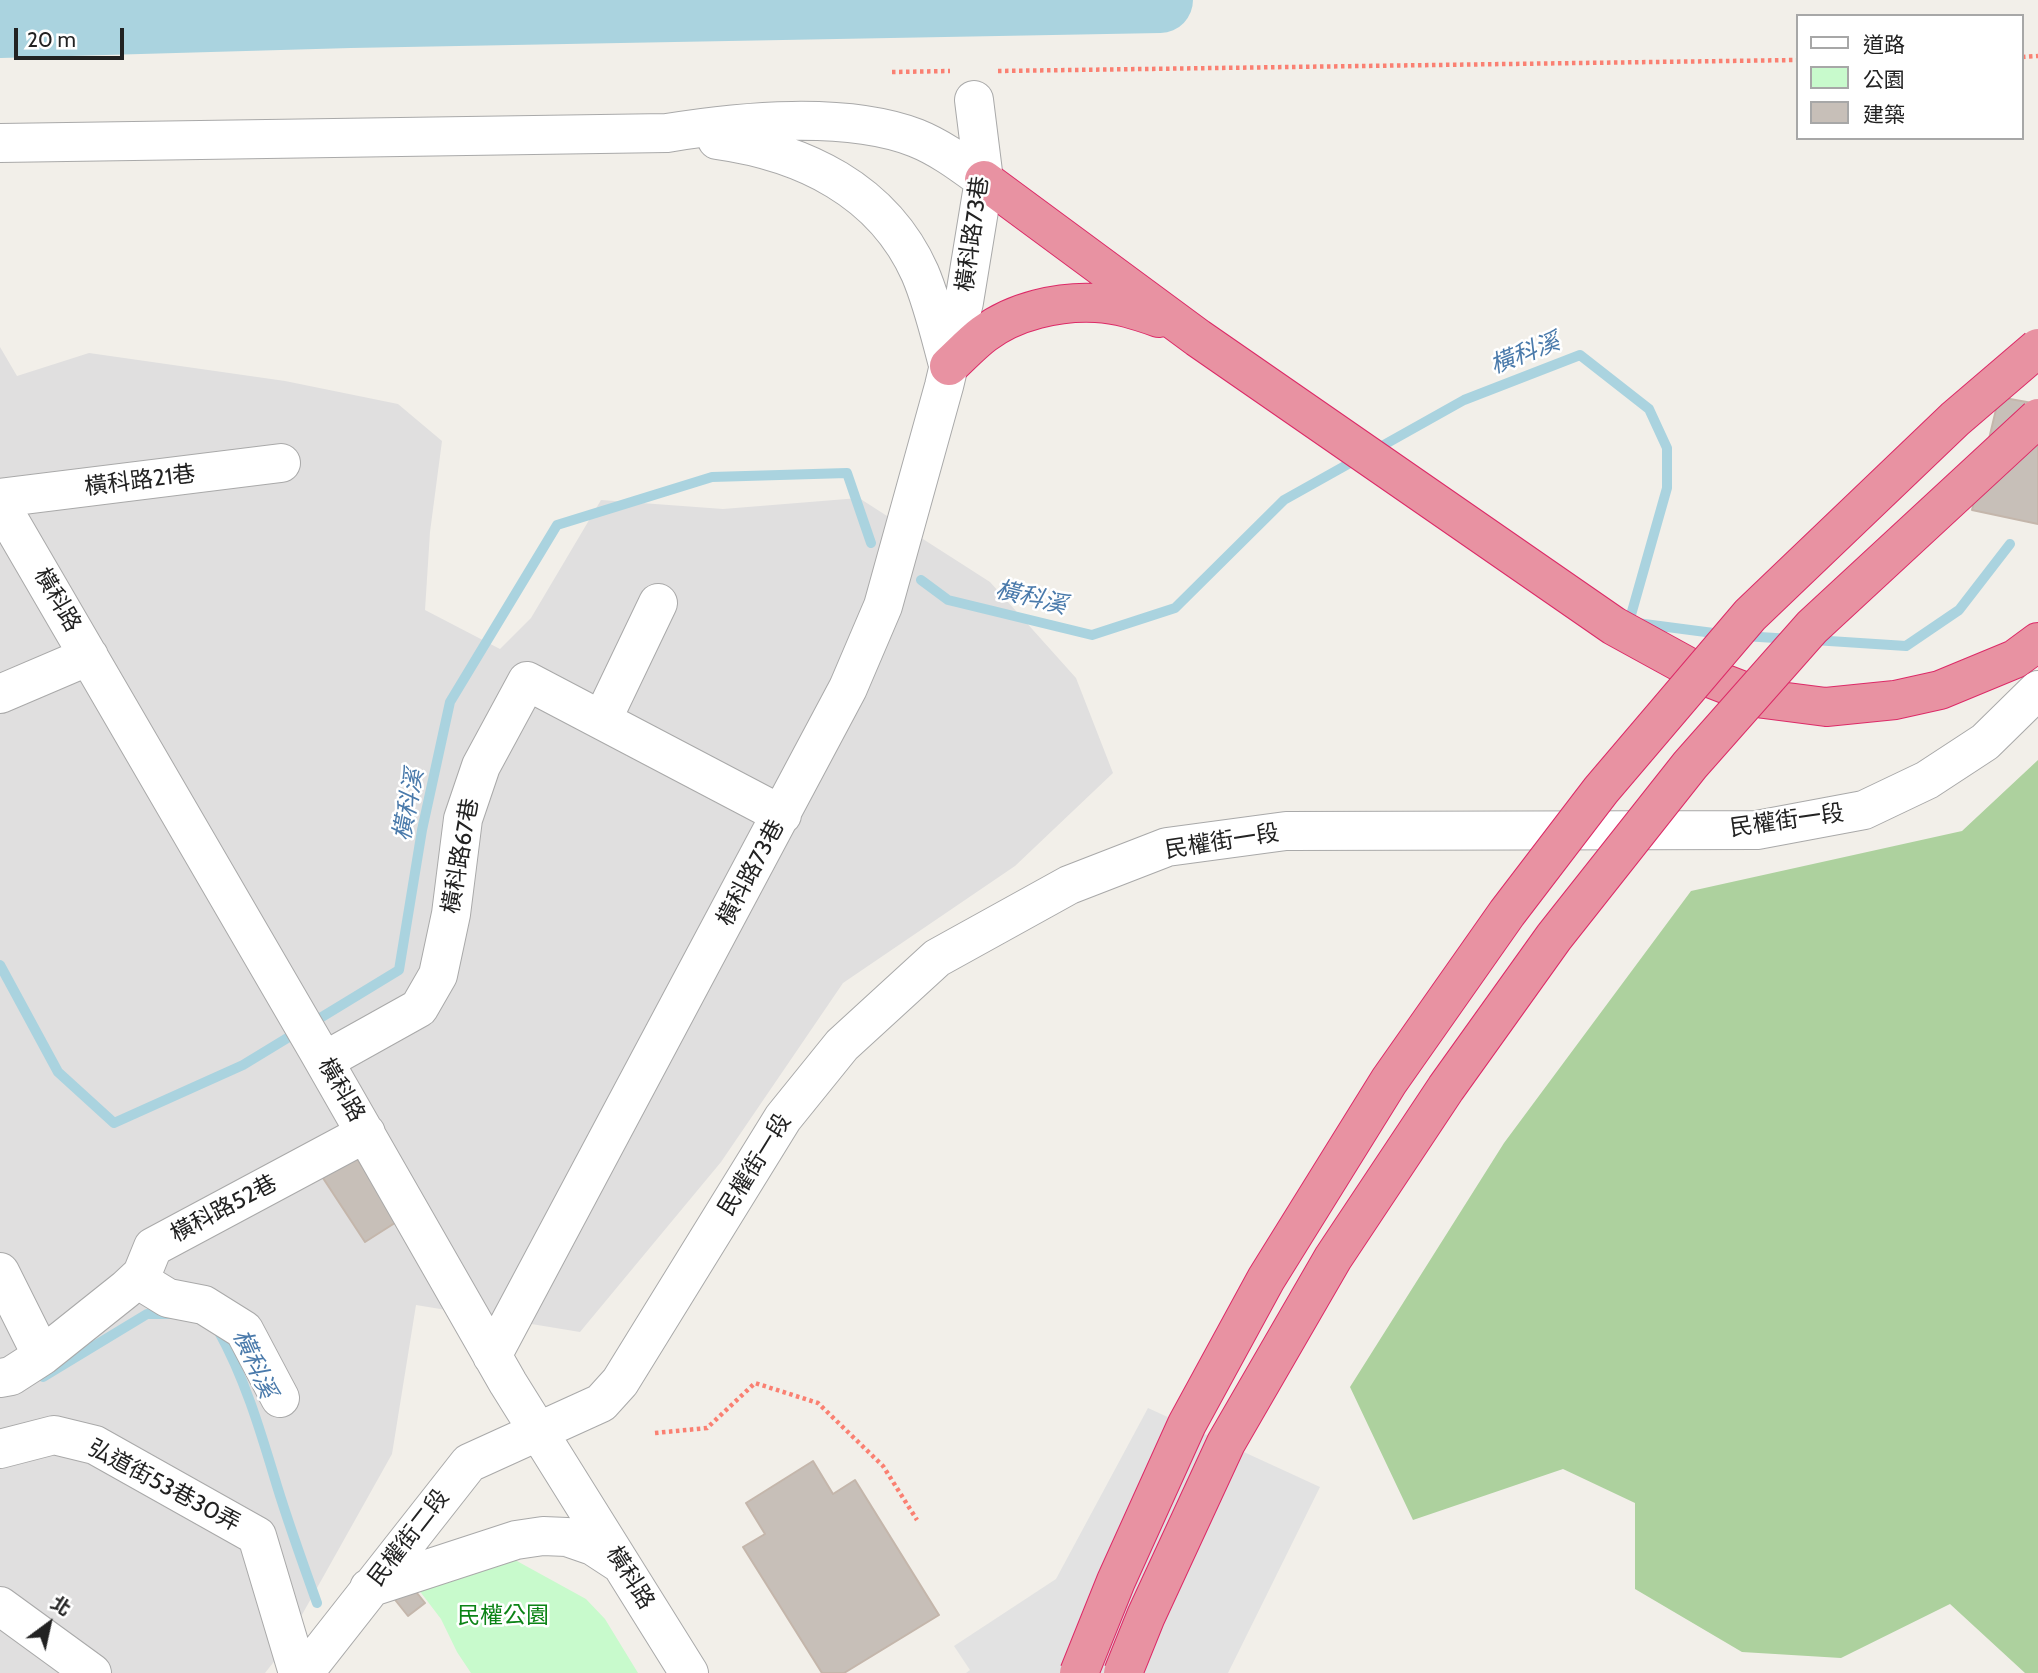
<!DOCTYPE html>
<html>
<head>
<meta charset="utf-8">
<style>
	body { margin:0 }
	#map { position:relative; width:2038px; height:1673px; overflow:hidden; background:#f2efe9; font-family:Cabin,"Noto Sans TC",sans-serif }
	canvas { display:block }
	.legend { position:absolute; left:1796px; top:14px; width:228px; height:126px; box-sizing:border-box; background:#fff; border:2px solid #a7a7a7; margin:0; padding:9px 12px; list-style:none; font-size:21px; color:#222 }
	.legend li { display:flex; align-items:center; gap:14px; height:35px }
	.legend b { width:35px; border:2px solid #a7a7a7 }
	.north { position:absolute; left:14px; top:1589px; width:70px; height:70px; -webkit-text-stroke:5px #fff; paint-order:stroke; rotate:33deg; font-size:19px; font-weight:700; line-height:28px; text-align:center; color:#222 }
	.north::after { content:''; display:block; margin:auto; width:24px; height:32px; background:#222; clip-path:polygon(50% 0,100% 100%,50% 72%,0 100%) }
	.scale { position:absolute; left:14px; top:28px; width:110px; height:32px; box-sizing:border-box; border:4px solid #222; border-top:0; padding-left:9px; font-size:21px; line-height:24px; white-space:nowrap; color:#222; -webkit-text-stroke:5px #fff; paint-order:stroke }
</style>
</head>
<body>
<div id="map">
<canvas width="2038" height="1673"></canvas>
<ul class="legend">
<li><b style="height:9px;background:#fff"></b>道路</li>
<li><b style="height:19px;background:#c8facc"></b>公園</li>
<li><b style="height:19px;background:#c7bfb8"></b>建築</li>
</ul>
<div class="north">北</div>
<div class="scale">20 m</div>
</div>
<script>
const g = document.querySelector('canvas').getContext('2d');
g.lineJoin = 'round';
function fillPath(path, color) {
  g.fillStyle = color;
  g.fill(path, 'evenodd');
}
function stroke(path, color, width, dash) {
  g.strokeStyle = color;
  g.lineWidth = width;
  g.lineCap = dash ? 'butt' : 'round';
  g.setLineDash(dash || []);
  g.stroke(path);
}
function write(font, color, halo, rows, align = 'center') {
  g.font = font + ' Cabin,"Noto Sans TC",sans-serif';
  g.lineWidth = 5;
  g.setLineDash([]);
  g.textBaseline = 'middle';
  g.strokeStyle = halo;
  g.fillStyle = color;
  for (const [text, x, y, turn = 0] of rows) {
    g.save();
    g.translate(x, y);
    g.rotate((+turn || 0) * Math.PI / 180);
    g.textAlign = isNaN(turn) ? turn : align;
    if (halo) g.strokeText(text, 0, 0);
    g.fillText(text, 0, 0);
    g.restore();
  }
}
const residential = new Path2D(`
	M 0,347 L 17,376 L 89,353 L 285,381 L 398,404 L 442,441 L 430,532 L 425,610 L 500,649 L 531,618 L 601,500 L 723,509 L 859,498 L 990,582 L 1076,678 L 1113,773 L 1015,866 L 843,983 L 721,1162 L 580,1332 L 416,1305 L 392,1454 L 280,1654 L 265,1673 L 0,1673 Z`);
const forest = new Path2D(`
	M 2038,760 L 2038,1673 L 2025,1673 L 1950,1604 L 1841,1658 L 1742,1652 L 1635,1589 L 1635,1503 L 1563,1469 L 1413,1520 L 1350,1387 L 1504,1143 L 1691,891 L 1962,831 Z`);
const park = new Path2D(`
	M 506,1555 L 586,1599 L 605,1619 L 638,1673 L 471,1673 L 457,1652 L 441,1619 L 412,1581 Z`);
const parking = new Path2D(`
	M 1148,1408 L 1320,1487 L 1228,1673 L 966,1673 L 970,1670 L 954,1646 L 1056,1579 Z`);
const stream = new Path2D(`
	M 1373,451 L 1464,400 L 1580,355 L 1649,409 L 1667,448 L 1667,488 L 1629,622 L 1721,634
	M 921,580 L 948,600 L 1092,635 L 1175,608 L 1284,500 L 1359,458
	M 1744,636 L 1791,639
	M 1814,640 L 1906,646 L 1959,610 L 2010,544
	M 0,965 L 58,1072 L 114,1123 L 243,1065 L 399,970 L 422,830 L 450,702 L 557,525 L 712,477 L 847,473 L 871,543
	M 218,1330 C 245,1378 261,1433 277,1486 C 289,1525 303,1564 317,1603
	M 43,1377 L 147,1314 L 171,1314`);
const river = new Path2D(`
	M 0,25 L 350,15 L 1160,0`);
const building = new Path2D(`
	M 1999,397 L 2038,404 L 2038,524 L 1972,510 Z
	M 354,1154 L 398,1221 L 365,1242 L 321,1175 Z
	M 813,1461 L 833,1494 L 855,1480 L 939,1615 L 844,1673 L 822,1673 L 743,1547 L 765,1534 L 746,1503 Z
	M 409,1583 L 425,1603 L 408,1616 L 392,1596 Z`);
const path = new Path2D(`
	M 2022,57 L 2038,56
	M 998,71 L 1798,60
	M 892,72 L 950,71
	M 655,1433 L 707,1428 L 755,1383 L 818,1403 L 883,1466 L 917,1520`);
const minor = new Path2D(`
	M 717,140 C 803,152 883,190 920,273 C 932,301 939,331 947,361
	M 0,143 L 667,133 C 740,121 846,111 916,138 C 941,148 962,164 984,180
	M 0,498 L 281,463
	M 0,504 L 317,1049 L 508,1383 L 689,1673
	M 0,694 L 89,656
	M 602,720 L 658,603
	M 324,1061 L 419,1008 L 438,975 L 451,914 L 463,819 L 481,766 L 527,681 L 782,815
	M 0,1272 L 42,1356
	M 137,1279 L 168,1298 L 204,1305 L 244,1330 L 280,1398
	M 492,1356 L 848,688 L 883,606 L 944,386 L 964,302 L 984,180 L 974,100
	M 0,1378 L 11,1376 L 42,1356 L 126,1289 L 142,1274 L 153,1247 L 366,1133
	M 0,1449 L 54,1435 L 95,1445 L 257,1536 L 298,1673
	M 369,1588 L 516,1540 L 543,1536 L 567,1537 L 593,1546 L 619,1563
	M 0,1606 L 92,1673
	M 304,1673 L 469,1463 L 601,1403 L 620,1382 L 783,1118 L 842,1045 L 937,958 L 1069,885 L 1167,847 L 1286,831 L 1757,830 L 1864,810 L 1927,780 L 1985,742 L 2038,690`);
const highway = new Path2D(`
	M 984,180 L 1198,338 L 1614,626 L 1707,677 L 1764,699 L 1826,707 L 1895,700 L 1940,690 L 2015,659 L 2038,642
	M 949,366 C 960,356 972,343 984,334 C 1014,311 1059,301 1096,303 C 1118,304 1139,311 1159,318`);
const highwayBridge = new Path2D(`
	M 1079,1673 L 1116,1581 L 1187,1424 L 1266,1279 L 1389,1081 L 1507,913 L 1601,790 L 1750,615 L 1955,419 L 2038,348
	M 1123,1673 L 1146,1616 L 1226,1443 L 1333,1258 L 1446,1088 L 1554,937 L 1690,765 L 1812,627 L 2038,418`);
const streetNames = [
	["橫科路73巷",973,234,-82],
	["橫科路21巷",140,481,-7],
	["橫科路",57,600,60],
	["民權街一段",1787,821,-8],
	["民權街一段",1222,842,-9],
	["橫科路67巷",461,856,-80],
	["橫科路73巷",751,873,-62],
	["橫科路",341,1090,60],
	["民權街一段",755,1165,-58],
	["橫科路52巷",224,1209,-28],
	["弘道街53巷30弄",164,1486,28],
	["民權街二段",409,1538,-52],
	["橫科路",630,1578,58]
];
const parkNames = [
	["民權公園",503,1616]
];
const waterNames = [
	["橫科溪",1525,354,-21],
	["橫科溪",1031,598,14],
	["橫科溪",409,805,-79],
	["橫科溪",254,1364,66]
];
fillPath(residential, '#e0dfdf');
fillPath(forest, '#add19e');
fillPath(park, '#c8facc');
fillPath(parking, '#e2e2e2');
stroke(stream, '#aad3df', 10);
stroke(river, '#aad3df', 66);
fillPath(building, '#c7bfb8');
stroke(building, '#c4b6ab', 2);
stroke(minor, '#a9a9a9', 40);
stroke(highway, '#dc2a67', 40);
stroke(path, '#fa8072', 4.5, [3.5, 3.5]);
stroke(minor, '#fff', 38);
stroke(highway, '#e892a2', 38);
stroke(highwayBridge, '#dc2a67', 40, []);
stroke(highwayBridge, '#e892a2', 38);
write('23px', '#222', '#fff', streetNames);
write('23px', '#0c8416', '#fff', parkNames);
write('italic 24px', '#4a7aab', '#fff', waterNames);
</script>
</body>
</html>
